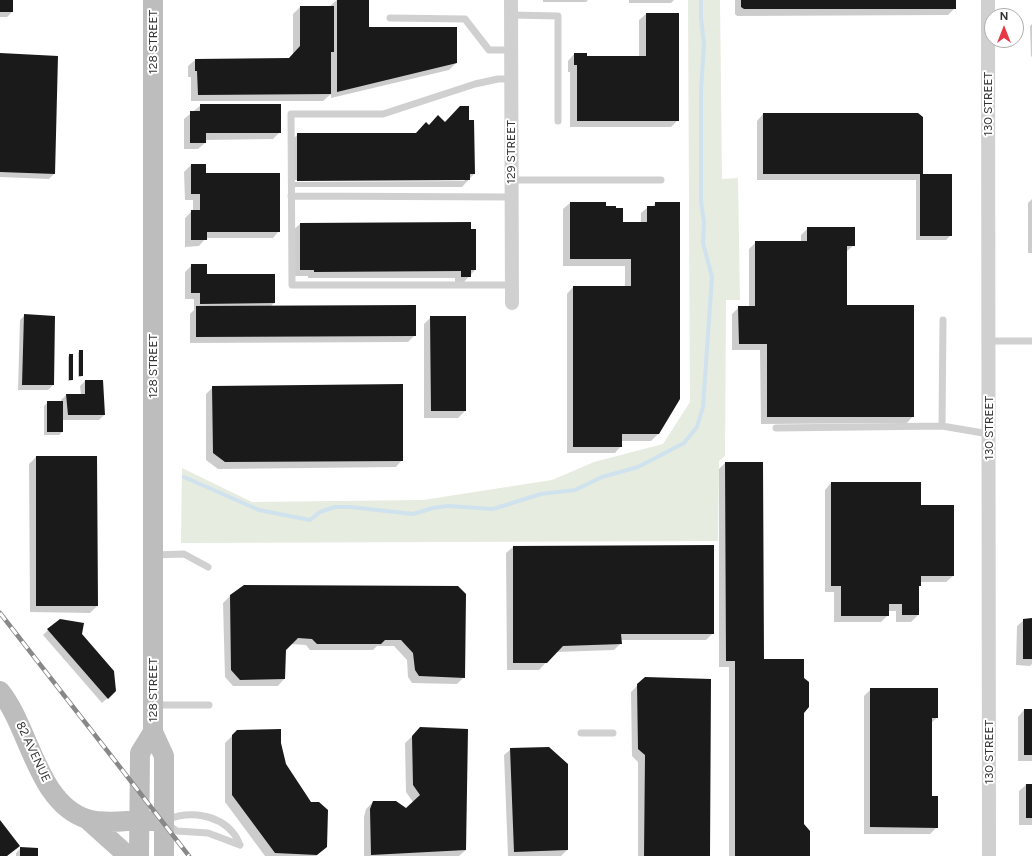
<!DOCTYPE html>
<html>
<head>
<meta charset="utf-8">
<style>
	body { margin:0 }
	#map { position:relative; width:1032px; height:856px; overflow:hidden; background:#fff; font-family:Figtree,sans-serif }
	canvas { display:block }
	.north { position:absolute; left:984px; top:8px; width:40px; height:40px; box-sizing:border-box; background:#fff; border:1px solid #adadad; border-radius:50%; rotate:0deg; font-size:11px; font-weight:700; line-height:16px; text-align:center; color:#333 }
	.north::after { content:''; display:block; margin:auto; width:14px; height:18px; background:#e63946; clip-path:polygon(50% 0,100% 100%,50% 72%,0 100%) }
</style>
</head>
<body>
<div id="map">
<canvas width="1032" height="856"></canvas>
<div class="north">N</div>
</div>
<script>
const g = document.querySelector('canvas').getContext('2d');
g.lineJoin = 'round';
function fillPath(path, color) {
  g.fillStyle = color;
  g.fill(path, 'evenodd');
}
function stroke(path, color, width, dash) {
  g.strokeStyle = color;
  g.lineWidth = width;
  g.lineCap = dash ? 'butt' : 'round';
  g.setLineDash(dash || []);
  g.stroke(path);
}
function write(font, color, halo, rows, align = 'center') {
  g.font = font + ' Figtree,sans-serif';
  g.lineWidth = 4;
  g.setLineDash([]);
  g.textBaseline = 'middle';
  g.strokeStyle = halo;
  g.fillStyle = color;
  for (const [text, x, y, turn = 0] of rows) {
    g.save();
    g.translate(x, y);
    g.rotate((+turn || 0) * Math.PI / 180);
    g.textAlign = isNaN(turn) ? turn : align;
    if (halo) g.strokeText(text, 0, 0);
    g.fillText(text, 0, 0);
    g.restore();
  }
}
const green = new Path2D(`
	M 688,0 L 720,0 L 722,179 L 738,178 L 740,300 L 726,300 L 725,456 L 719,461 L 718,541 L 181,543 L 182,468 L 252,502 L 423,500 L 552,480 L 594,462 L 663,444 L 690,402 Z`);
const shadow = new Path2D(`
	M 0,0 L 12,0 L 12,12 L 7,17 L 0,17 Z
	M 337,0 L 368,0 L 368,28 L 456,63 L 449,70 L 331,98 L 331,94 L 323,101 L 191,101 L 191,77 L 188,77 L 188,66 L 195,60 L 289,59 L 293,54 L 293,14 L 300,7 L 330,6 Z
	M 543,0 L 588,0 L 586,2 L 543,2 Z
	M 629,0 L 674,0 L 671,3 L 629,3 Z
	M 735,0 L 955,0 L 955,8 L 948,15 L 737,16 L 735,14 Z
	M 646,14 L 678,14 L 678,120 L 671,127 L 570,127 L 570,72 L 568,72 L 568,61 L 574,54 L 586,57 L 639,57 L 639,20 Z
	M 1032,24 L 1032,56 L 1031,57 L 1030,26 Z
	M 0,54 L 57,57 L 54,174 L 49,179 L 0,177 Z
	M 201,105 L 280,132 L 273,139 L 205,140 L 205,143 L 198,149 L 184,149 L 184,119 Z
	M 763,114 L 922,174 L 920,175 L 951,175 L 951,235 L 946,240 L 916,240 L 916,180 L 757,180 L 757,121 Z
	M 468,121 L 474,174 L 462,187 L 291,187 L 291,141 L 298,134 L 416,134 L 428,126 L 445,123 ZM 466,179 L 464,181 L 292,182 L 292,180 Z
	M 191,165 L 279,231 L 273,238 L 206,238 L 199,246 L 185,247 L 185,218 L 192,211 L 193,211 L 193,200 L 185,200 L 184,172 Z
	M 1032,199 L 1032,253 L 1028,253 L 1028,203 Z
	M 570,203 L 605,207 L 622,223 L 641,223 L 641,213 L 648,207 L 652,207 L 656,203 L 658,434 L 651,441 L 621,441 L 621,446 L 615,453 L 567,453 L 567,294 L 573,287 L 625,287 L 625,266 L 563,266 L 563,209 Z
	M 300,224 L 475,230 L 475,270 L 463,283 L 455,283 L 455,278 L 308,278 L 308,276 L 294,276 L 293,230 Z
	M 808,228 L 854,245 L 846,252 L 846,306 L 913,416 L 907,423 L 761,424 L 760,350 L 732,350 L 732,314 L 739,307 L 749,307 L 749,249 L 756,242 L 801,242 L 801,235 Z
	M 192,265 L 206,275 L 274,303 L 270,307 L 415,335 L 408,342 L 190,343 L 190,314 L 194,310 L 194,299 L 185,299 L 185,272 Z
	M 25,315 L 53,385 L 48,390 L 18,390 L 20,320 Z
	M 431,317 L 465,411 L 458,418 L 424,418 L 424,324 Z
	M 79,351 L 82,376 L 81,377 L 78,377 L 78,353 Z
	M 70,355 L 72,380 L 71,381 L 68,381 L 68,357 Z
	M 85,381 L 104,415 L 99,420 L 62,420 L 62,432 L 59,435 L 44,435 L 44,406 L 48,402 L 62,402 L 61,400 L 66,395 L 81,395 L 80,386 Z
	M 213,387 L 402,460 L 396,467 L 218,469 L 206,460 L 206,394 Z
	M 36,457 L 97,606 L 90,613 L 30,612 L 29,464 Z
	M 725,463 L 763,660 L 803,713 L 803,825 L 809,856 L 729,856 L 729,667 L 719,667 L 719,469 Z
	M 831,483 L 920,506 L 953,576 L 946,582 L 920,582 L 920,586 L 918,587 L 918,615 L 911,622 L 896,622 L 896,611 L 888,611 L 888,615 L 881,622 L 834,622 L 834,592 L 825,592 L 825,490 Z
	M 513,547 L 713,633 L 706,640 L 620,640 L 621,643 L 614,650 L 556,652 L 539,670 L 507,670 L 506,553 Z
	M 458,587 L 464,677 L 457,684 L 412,683 L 408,677 L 407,660 L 394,646 L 377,646 L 373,650 L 310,650 L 306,645 L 290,644 L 285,650 L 284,679 L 278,686 L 233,686 L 225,677 L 223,603 L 230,596 Z
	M 1032,619 L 1032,664 L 1030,666 L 1016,665 L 1017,626 L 1024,620 Z
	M 48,630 L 81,634 L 110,696 L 102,703 L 43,635 Z
	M 645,678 L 709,856 L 638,856 L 638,762 L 632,756 L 631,692 Z
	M 871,689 L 937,718 L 931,723 L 931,797 L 937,827 L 930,834 L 864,834 L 864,696 Z
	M 1024,710 L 1032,710 L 1032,761 L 1018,761 L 1018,717 Z
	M 421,728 L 466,850 L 459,856 L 364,856 L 364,817 L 366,809 L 373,802 L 406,809 L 413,802 L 406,792 L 405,743 Z
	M 237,731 L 280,743 L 285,765 L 326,847 L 316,856 L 265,856 L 225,802 L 225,743 Z
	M 511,749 L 567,850 L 561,856 L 508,856 L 504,755 Z
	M 1026,785 L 1032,785 L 1032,825 L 1019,825 L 1019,791 Z
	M 21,848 L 37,856 L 16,856 L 16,853 Z`);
const stream = new Path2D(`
	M 184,477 L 259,510 L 310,520 L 320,512 L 335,507 L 350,507 L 413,514 L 433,508 L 448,506 L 493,509 L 541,494 L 575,490 L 602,477 L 638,467 L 684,443 L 697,427 L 703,407 L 712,277 L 703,243 L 704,223 L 701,201 L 701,90 L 704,44 L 701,18 L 701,0`);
const building = new Path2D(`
	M 0,0 L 13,0 L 13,12 L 0,12 Z
	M 337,0 L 369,0 L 369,27 L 457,27 L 457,63 L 337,92 Z
	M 741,0 L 956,0 L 956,9 L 744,9 L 741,7 Z
	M 300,6 L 334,6 L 334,52 L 331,52 L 331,94 L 198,95 L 197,71 L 195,71 L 195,59 L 289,58 L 300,46 Z
	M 646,13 L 679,13 L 679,121 L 577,121 L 577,65 L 574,65 L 574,53 L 587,53 L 587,56 L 646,56 Z
	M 0,53 L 58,56 L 55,174 L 0,172 Z
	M 200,104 L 281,104 L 281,133 L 206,133 L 206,143 L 190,143 L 190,111 L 200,111 Z
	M 460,106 L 469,106 L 469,120 L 474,120 L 475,174 L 470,174 L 470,180 L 297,181 L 297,133 L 416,133 L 426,122 L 429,125 L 438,115 L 445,122 Z
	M 763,113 L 918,113 L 923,117 L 923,174 L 952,174 L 952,236 L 920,236 L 920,174 L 763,174 Z
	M 191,164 L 206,164 L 206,173 L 280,173 L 280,232 L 207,232 L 207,240 L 191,240 L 191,210 L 200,210 L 200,194 L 191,194 Z
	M 570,202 L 606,202 L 606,206 L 616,206 L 616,208 L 623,208 L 623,222 L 647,222 L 647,206 L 655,206 L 655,202 L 680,202 L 680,399 L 659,434 L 622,434 L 622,447 L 573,447 L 573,286 L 631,286 L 631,259 L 570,259 Z
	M 471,222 L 471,229 L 476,229 L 476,270 L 471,270 L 471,277 L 461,277 L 461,271 L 314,272 L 314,270 L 300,270 L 300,223 Z
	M 807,227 L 855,227 L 855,246 L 847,246 L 847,305 L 914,305 L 914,417 L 767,417 L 767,344 L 739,344 L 738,306 L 755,306 L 755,241 L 807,241 Z
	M 191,264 L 207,264 L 207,274 L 275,274 L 275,303 L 200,304 L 200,293 L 191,293 Z
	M 416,305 L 416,336 L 196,337 L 196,306 Z
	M 24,314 L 55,316 L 54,385 L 22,385 Z
	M 430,316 L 466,316 L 466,411 L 431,411 Z
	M 79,350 L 83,350 L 83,376 L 79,376 Z
	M 69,354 L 73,354 L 73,380 L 69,380 Z
	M 85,380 L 103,380 L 105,415 L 68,415 L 66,394 L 85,394 Z
	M 403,384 L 403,461 L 225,462 L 213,453 L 212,386 Z
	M 47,401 L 63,401 L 63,432 L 47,432 Z
	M 36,456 L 97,456 L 98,606 L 36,606 Z
	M 725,462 L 763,462 L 764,659 L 804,659 L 804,678 L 809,682 L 809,707 L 804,713 L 804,824 L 810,831 L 810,856 L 735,856 L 735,661 L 726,661 Z
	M 831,482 L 921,482 L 921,505 L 954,505 L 954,576 L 921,576 L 921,586 L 919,586 L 919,615 L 902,615 L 902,604 L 889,604 L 889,616 L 841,616 L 841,586 L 831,586 Z
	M 714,545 L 714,634 L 621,634 L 622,644 L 563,646 L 547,663 L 513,663 L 513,546 Z
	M 244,585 L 458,586 L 466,594 L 465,678 L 419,676 L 415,670 L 413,653 L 401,640 L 385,640 L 381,644 L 317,644 L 312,639 L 298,638 L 286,650 L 285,679 L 240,680 L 231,670 L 230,595 Z
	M 1032,618 L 1032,659 L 1023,659 L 1023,619 Z
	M 60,619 L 84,623 L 82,634 L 114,671 L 116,691 L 108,699 L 47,629 Z
	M 645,677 L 711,679 L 710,856 L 644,856 L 645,755 L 638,749 L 637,684 Z
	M 870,688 L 938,688 L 938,718 L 932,718 L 932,796 L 938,796 L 938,828 L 870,827 Z
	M 1024,709 L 1032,709 L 1032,755 L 1024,755 Z
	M 420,727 L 468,729 L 466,850 L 371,855 L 370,809 L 373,801 L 396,801 L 406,808 L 420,795 L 413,785 L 412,736 Z
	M 281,729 L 281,743 L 286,764 L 311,802 L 319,802 L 328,810 L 327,847 L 317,855 L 275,853 L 232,795 L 232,735 L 237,730 Z
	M 549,747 L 568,764 L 568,850 L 514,852 L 510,748 Z
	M 1026,784 L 1032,784 L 1032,818 L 1026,818 Z
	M 0,820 L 20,846 L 7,856 L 0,856 Z
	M 20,847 L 38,848 L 38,856 L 20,856 Z`);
const lane = new Path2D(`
	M 511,15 L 558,16 L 558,121
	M 390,18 L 465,19 L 489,50 L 511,50
	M 511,79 L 498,79 L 475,84 L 383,114 L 291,114 L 292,285 L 512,285
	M 511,180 L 661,180
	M 291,196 L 512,197
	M 989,341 L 1032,341
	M 942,426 L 943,320
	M 776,428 L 942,426 L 989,434
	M 154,555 L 184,554 L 208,567
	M 153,705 L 209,705
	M 581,733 L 613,733
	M 166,820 C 188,811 218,813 234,834 C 237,837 238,841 240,845
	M 167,824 L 177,831 L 208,833 L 240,845`);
const street = new Path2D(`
	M 511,0 L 512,303
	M 988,0 L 989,856`);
const secondary = new Path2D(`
	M 153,0 L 153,732 L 164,756 L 164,856
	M 0,691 C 30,728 37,803 87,819 C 100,823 114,822 127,821 C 139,821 152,821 164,821
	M 87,819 L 128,856
	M 139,856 L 140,753 L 153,732`);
const rail = new Path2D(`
	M 0,613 L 189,856`);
const streetNames = [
	["128 STREET",153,42,-90],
	["130 STREET",988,104,-90],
	["129 STREET",511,152,-90],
	["128 STREET",153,366,-90],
	["130 STREET",989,428,-90],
	["128 STREET",153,690,-90],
	["82 AVENUE",33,752,65],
	["130 STREET",989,752,-90]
];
fillPath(green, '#e6ecdf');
fillPath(shadow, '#0003');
stroke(stream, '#cfe2ee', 4);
fillPath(building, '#1a1a1a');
stroke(lane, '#d0d0d0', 7);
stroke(street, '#d0d0d0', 14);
stroke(secondary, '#bdbdbd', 20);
stroke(rail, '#888', 4.5);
stroke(rail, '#fff', 3, [9]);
write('12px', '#333', '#fff', streetNames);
</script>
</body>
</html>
